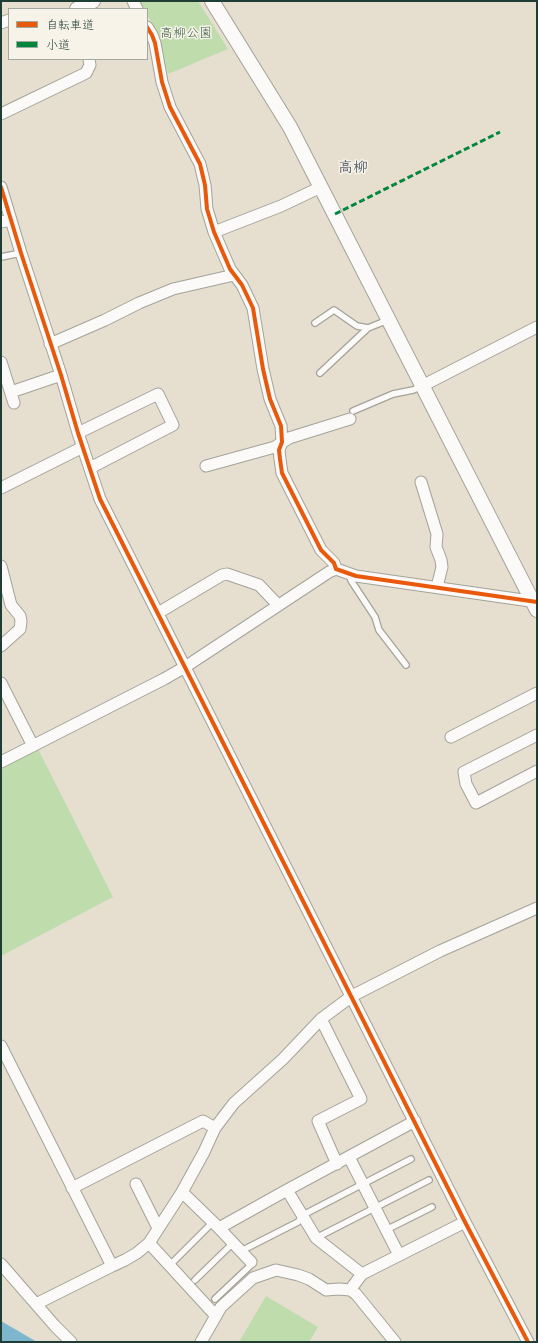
<!DOCTYPE html>
<html>
<head>
<meta charset="utf-8">
<style>
	body { margin:0 }
	#map { position:relative; width:538px; height:1343px; overflow:hidden; background:#e6decf; font-family:"Balsamiq Sans","Klee One",sans-serif }
	canvas { display:block }
	.frame { position:absolute; inset:0; border:2px solid #1f3d34; pointer-events:none }
	.legend { position:absolute; left:8px; top:8px; width:140px; height:52px; box-sizing:border-box; background:#f7f3e8; border:1px solid #a1aaa0; margin:0; padding:5px 7px; list-style:none; font-size:12px; color:#1f3d34 }
	.legend li { display:flex; align-items:center; gap:8px; height:20px }
	.legend b { width:20px; border:1px solid #a1aaa0 }
</style>
</head>
<body>
<div id="map">
<canvas width="538" height="1343"></canvas>
<div class="frame"></div>
<ul class="legend">
<li><b style="height:5px;background:#e8590c"></b>自転車道</li>
<li><b style="height:5px;background:#00873e"></b>小道</li>
</ul>
</div>
<script>
const g = document.querySelector('canvas').getContext('2d');
g.lineJoin = 'round';
function fillPath(path, color) {
  g.fillStyle = color;
  g.fill(path, 'evenodd');
}
function stroke(path, color, width, dash) {
  g.strokeStyle = color;
  g.lineWidth = width;
  g.lineCap = dash ? 'butt' : 'round';
  g.setLineDash(dash || []);
  g.stroke(path);
}
function write(font, color, halo, rows, align = 'center') {
  g.font = font + ' "Balsamiq Sans","Klee One",sans-serif';
  g.lineWidth = 3;
  g.setLineDash([]);
  g.textBaseline = 'middle';
  g.strokeStyle = halo;
  g.fillStyle = color;
  for (const [text, x, y, turn = 0] of rows) {
    g.save();
    g.translate(x, y);
    g.rotate((+turn || 0) * Math.PI / 180);
    g.textAlign = isNaN(turn) ? turn : align;
    if (halo) g.strokeText(text, 0, 0);
    g.fillText(text, 0, 0);
    g.restore();
  }
}
const green = new Path2D(`
	M 140,1 L 198,1 L 228,49 L 168,74 L 157,34 L 147,14 L 147,9 L 144,9 Z
	M 38,749 L 113,897 L 1,956 L 1,768 Z
	M 266,1296 L 318,1327 L 309,1342 L 239,1342 Z`);
const water = new Path2D(`
	M 1,1321 L 37,1342 L 1,1342 Z`);
const service = new Path2D(`
	M 1,257 L 21,253
	M 315,323 L 334,310 L 357,326 L 368,328 L 388,320
	M 320,373 L 368,328
	M 353,411 L 393,394 L 413,390 L 422,386
	M 350,574 L 350,578 L 352,582 L 375,617 L 379,630 L 406,665
	M 386,1230 L 432,1207
	M 316,1238 L 429,1180
	M 241,1251 L 298,1222 L 303,1215 L 411,1159
	M 170,1265 L 213,1222
	M 195,1280 L 233,1243
	M 215,1299 L 251,1265 L 251,1262`);
const minor = new Path2D(`
	M 133,1 L 137,9
	M 1,23 L 9,20
	M 147,27 L 152,35 L 155,43 L 162,82 L 170,107 L 200,164 L 205,185 L 207,209 L 214,232 L 230,269 L 242,285 L 253,308 L 263,369 L 270,399 L 281,426 L 282,442 L 279,450 L 280,459 L 282,473 L 321,550 L 334,563 L 336,569 L 356,576 L 537,602
	M 1,114 L 86,73 L 90,65 L 89,59
	M 1,187 L 21,253 L 61,375 L 78,433 L 100,499 L 465,1222 L 528,1342
	M 1,222 L 11,220
	M 214,232 L 281,206 L 321,187
	M 50,344 L 105,320 L 139,303 L 173,289 L 234,275
	M 1,362 L 14,403
	M 422,386 L 537,327
	M 11,392 L 61,375
	M 78,433 L 158,394 L 173,425 L 90,468
	M 206,466 L 275,447 L 289,438 L 350,419
	M 421,482 L 437,534 L 436,547 L 441,560 L 442,567 L 437,587
	M 1,488 L 83,447
	M 1,566 L 11,605 L 20,616 L 21,621 L 20,629 L 1,646
	M 158,613 L 222,575 L 227,574 L 259,585 L 278,605
	M 1,683 L 33,746
	M 537,735 L 464,772 L 466,784 L 476,803 L 537,771
	M 451,737 L 537,693
	M 1,762 L 164,679 L 185,667 L 329,572 L 336,569
	M 321,1019 L 361,1099 L 318,1121 L 337,1164
	M 1,1046 L 112,1266
	M 415,1121 L 287,1190 L 316,1238 L 362,1274 L 465,1222
	M 349,1157 L 399,1255
	M 136,1184 L 158,1228
	M 72,1188 L 203,1121 L 215,1128
	M 182,1192 L 219,1228 L 251,1262
	M 219,1228 L 287,1190
	M 149,1243 L 216,1316
	M 1,1264 L 55,1326 L 71,1342
	M 350,1290 L 362,1274
	M 36,1304 L 112,1266 L 125,1260 L 137,1253 L 149,1243 L 182,1192 L 204,1152 L 215,1128 L 234,1103 L 283,1059 L 321,1019 L 352,996 L 440,951 L 537,908
	M 201,1342 L 221,1307 L 253,1278 L 276,1270 L 298,1275 L 309,1279 L 326,1290 L 339,1289 L 350,1290 L 356,1294 L 395,1342`);
const tertiary = new Path2D(`
	M 212,1 L 290,127 L 537,610
	M 77,9 L 93,1`);
const quiet = new Path2D(`
	M 335,214 L 500,132`);
const cycleway = new Path2D(`
	M 147,27 L 152,35 L 155,43 L 162,82 L 170,107 L 200,164 L 205,185 L 207,209 L 214,232 L 230,269 L 242,285 L 253,308 L 263,369 L 270,399 L 281,426 L 282,442 L 279,450 L 280,459 L 282,473 L 321,550 L 334,563 L 336,569 L 356,576 L 537,602
	M 1,187 L 21,253 L 61,375 L 78,433 L 100,499 L 465,1222 L 528,1342`);
const parkNames = [
	["高柳公園",186,34]
];
const quarterNames = [
	["高柳",353,168]
];
fillPath(green, '#bfddac');
fillPath(water, '#7eb6ce');
stroke(service, '#a3a399', 8);
stroke(minor, '#a3a399', 13);
stroke(tertiary, '#a3a399', 16);
stroke(service, '#fbfaf8', 5.5);
stroke(minor, '#fbfaf8', 11);
stroke(tertiary, '#fbfaf8', 14);
stroke(quiet, '#00873e', 3, [6, 3]);
stroke(cycleway, '#e8590c', 4);
write('13px', '#395d46', '#f7f3e8', parkNames);
write('bold 15px', '#595f6b', '#f7f3e8', quarterNames);
</script>
</body>
</html>
